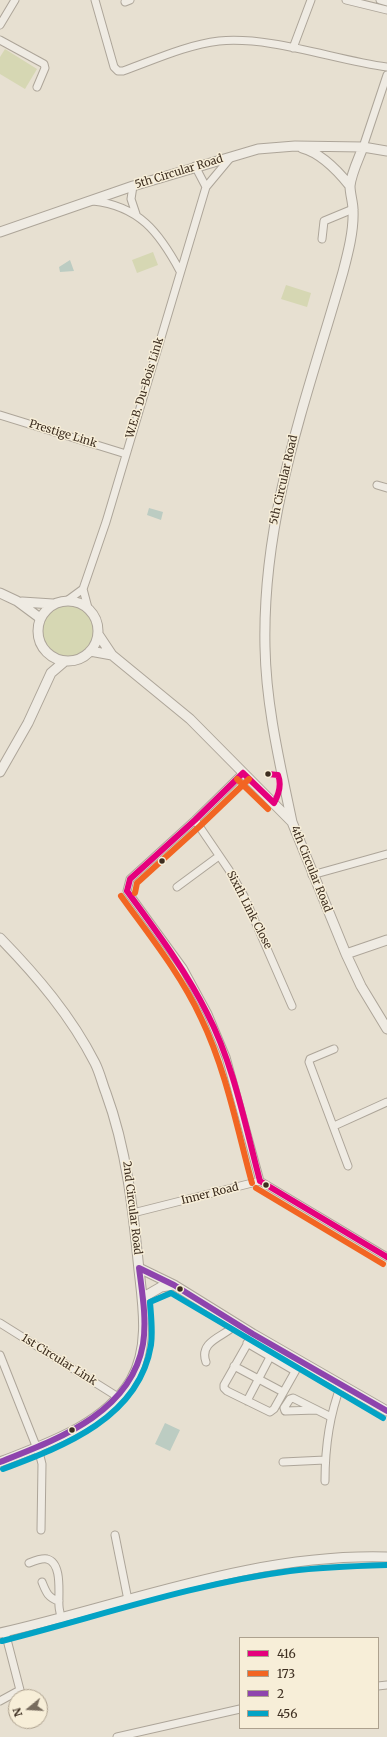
<!DOCTYPE html>
<html>
<head>
<meta charset="utf-8">
<style>
	body { margin:0 }
	#map { position:relative; width:387px; height:1737px; overflow:hidden; background:#e7e0d1; font-family:Merriweather,serif }
	canvas { display:block }
	.legend { position:absolute; left:239px; top:1637px; width:140px; height:92px; box-sizing:border-box; background:#f7eed8; border:1px solid #ada18e; margin:0; padding:5px 7px; list-style:none; font-size:12px; color:#3d2e20 }
	.legend li { display:flex; align-items:center; gap:8px; height:20px }
	.legend b { width:20px; border:1px solid #ada18e }
	.north { position:absolute; left:8px; top:1689px; width:40px; height:40px; box-sizing:border-box; background:#f7eed8; border:1px solid #ada18e; border-radius:50%; rotate:252deg; font-size:11px; font-weight:700; line-height:16px; text-align:center; color:#3d2e20 }
	.north::after { content:''; display:block; margin:auto; width:14px; height:18px; background:#786c5e; clip-path:polygon(50% 0,100% 100%,50% 72%,0 100%) }
</style>
</head>
<body>
<div id="map">
<canvas width="387" height="1737"></canvas>
<ul class="legend">
<li><b style="height:5px;background:#e5007d"></b>416</li>
<li><b style="height:5px;background:#f26522"></b>173</li>
<li><b style="height:5px;background:#8e44ad"></b>2</li>
<li><b style="height:5px;background:#03a3c5"></b>456</li>
</ul>
<div class="north">N</div>
</div>
<script>
const g = document.querySelector('canvas').getContext('2d');
g.lineJoin = 'round';
function fillPath(path, color) {
  g.fillStyle = color;
  g.fill(path, 'evenodd');
}
function stroke(path, color, width, dash) {
  g.strokeStyle = color;
  g.lineWidth = width;
  g.lineCap = dash ? 'butt' : 'round';
  g.setLineDash(dash || []);
  g.stroke(path);
}
function write(font, color, halo, rows, align = 'center') {
  g.font = font + ' Merriweather,serif';
  g.lineWidth = 3;
  g.setLineDash([]);
  g.textBaseline = 'middle';
  g.strokeStyle = halo;
  g.fillStyle = color;
  for (const [text, x, y, turn = 0] of rows) {
    g.save();
    g.translate(x, y);
    g.rotate((+turn || 0) * Math.PI / 180);
    g.textAlign = isNaN(turn) ? turn : align;
    if (halo) g.strokeText(text, 0, 0);
    g.fillText(text, 0, 0);
    g.restore();
  }
}
const green = new Path2D(`
	M 5,49 L 37,69 L 25,89 L 0,74 L 0,57 Z
	M 153,252 L 158,265 L 137,273 L 132,260 Z
	M 286,285 L 311,293 L 307,307 L 281,299 Z
	M39 630a28 28 0 1 1 56 0a28 28 0 1 1-56 0Z`);
const water = new Path2D(`
	M 70,260 L 74,271 L 60,272 L 59,267 Z
	M 149,508 L 163,512 L 161,520 L 147,515 Z
	M 165,1423 L 180,1430 L 170,1451 L 155,1444 Z`);
const minor = new Path2D(`
	M 95,0 L 114,67 L 118,71 L 123,71 C 154,60 186,45 219,41 C 271,36 335,60 387,67
	M 346,0 L 387,10
	M 380,0 L 387,2
	M 125,2 L 130,0
	M 0,25 L 15,0
	M 0,40 L 44,64 L 45,68 L 37,87
	M 293,48 L 311,0
	M 363,147 L 387,75
	M 195,166 L 206,187
	M 133,186 L 131,199 L 136,214
	M 93,201 C 139,206 159,232 180,271
	M 322,239 L 324,221 L 353,209
	M 0,415 L 126,454
	M 377,485 L 387,488
	M 83,589 L 88,608
	M 68,600 L 83,589 L 106,522 L 206,187 L 231,157
	M 243,773 L 195,820 L 130,879 L 127,891 L 183,968 L 208,1014 L 226,1057 L 260,1181
	M 195,820 L 229,870 L 244,896 L 292,1006
	M 312,875 L 387,854
	M 177,887 L 219,856
	M 334,1049 L 310,1059 L 309,1062 L 348,1166
	M 334,1126 L 387,1102
	M 133,1213 L 260,1181 L 387,1257
	M 0,1323 L 118,1397
	M 253,1334 L 224,1385 L 224,1388 L 227,1391 L 270,1412 L 274,1409 L 301,1361
	M 247,1343 L 295,1371
	M 0,1355 L 40,1456 L 42,1464 L 41,1530
	M 206,1362 C 198,1340 227,1336 236,1324
	M 234,1366 L 283,1392
	M 247,1401 L 270,1357
	M 317,1410 L 285,1411 L 284,1408 L 290,1399 L 293,1398 L 331,1417
	M 283,1462 L 325,1460
	M 325,1481 C 325,1448 329,1416 341,1385
	M 115,1535 L 128,1600
	M 29,1563 C 34,1561 42,1558 47,1559 C 63,1563 58,1595 59,1606 C 59,1610 61,1615 61,1619
	M 42,1582 C 46,1592 48,1598 59,1601
	M 378,1686 L 387,1685
	M 0,1701 L 20,1690 L 5,1632
	M 117,1737 L 240,1709`);
const tertiary = new Path2D(`
	M 302,148 C 321,153 338,171 350,186
	M 0,232 L 133,186 L 258,149 L 295,146 L 363,147 L 387,151
	M 0,593 L 17,601 L 40,618
	M38 631a30 30 0 1 1 60 0a30 30 0 1 1-60 0Z
	M 22,602 L 53,604
	M 98,634 L 112,655 L 190,719 L 292,822 L 346,954 L 361,986 L 387,1029
	M 90,651 L 112,655
	M 0,772 L 28,723 L 51,673 L 65,661
	M 292,822 C 280,764 266,706 265,647 C 262,514 307,398 343,272 C 348,253 354,230 353,210 C 353,202 350,194 350,186 C 351,174 359,158 363,147
	M 0,938 C 37,976 71,1016 95,1063 C 100,1073 102,1083 106,1093 C 127,1150 133,1210 139,1270 C 143,1305 150,1347 131,1380 C 104,1425 46,1444 0,1462
	M 346,954 L 387,940
	M 139,1268 L 174,1285 L 253,1334 L 387,1411
	M 142,1298 L 161,1287 L 173,1285
	M 0,1633 C 128,1604 254,1553 387,1557`);
const bus1 = new Path2D(`
	M 243,773 L 274,803
	M 268,774 L 278,775 C 282,785 279,794 274,803
	M 127,891 C 156,931 185,969 207,1013 C 234,1065 245,1125 260,1181
	M 127,891 L 130,879 L 195,820 L 243,773
	M 260,1181 L 387,1257`);
const bus2 = new Path2D(`
	M 237,779 L 268,809
	M 135,893 L 137,883 L 200,826 L 249,779
	M 121,896 C 149,935 180,973 201,1018 C 226,1070 237,1128 252,1183
	M 256,1188 L 383,1264`);
const bus3 = new Path2D(`
	M 0,1462 C 58,1439 131,1413 143,1344 C 147,1319 142,1292 139,1268 L 174,1285 L 253,1334 L 387,1411`);
const bus4 = new Path2D(`
	M 3,1469 C 64,1446 139,1418 151,1345 C 153,1331 151,1316 150,1302 L 171,1293 L 383,1418
	M 2,1641 C 97,1617 192,1584 290,1571 C 323,1567 355,1566 387,1565`);
const markers = [
	[268,774,3.5,"#3d2e20"],
	[162,861,3.5,"#3d2e20"],
	[266,1185,3.5,"#3d2e20"],
	[180,1289,3.5,"#3d2e20"],
	[72,1430,3.5,"#3d2e20"]
];
const streetNames = [
	["5th Circular Road",179,172,-17],
	["W.E.B. Du-Bois Link",145,388,-73],
	["Prestige Link",63,434,17],
	["5th Circular Road",284,480,-77],
	["4th Circular Road",311,869,68],
	["Sixth Link Close",249,910,63],
	["Inner Road",210,1194,-14],
	["2nd Circular Road",132,1208,83],
	["1st Circular Link",59,1360,32]
];
fillPath(green, '#d6d7b3');
fillPath(water, '#bcccc2');
stroke(minor, '#ada599', 9);
stroke(tertiary, '#ada599', 11);
stroke(minor, '#efebe3', 7);
stroke(tertiary, '#efebe3', 9);
stroke(bus1, '#e5007d', 6);
stroke(bus2, '#f26522', 6);
stroke(bus3, '#8e44ad', 6);
stroke(bus4, '#03a3c5', 6);
for (const [x, y, r, color] of markers) {
  const dot = new Path2D();
  dot.arc(x, y, r, 0, 2 * Math.PI);
  g.fillStyle = color;
  g.fill(dot);
  stroke(dot, '#f7eed8', 1.5);
}
write('11px', '#3d2e20', '#f7eed8', streetNames);
</script>
</body>
</html>
